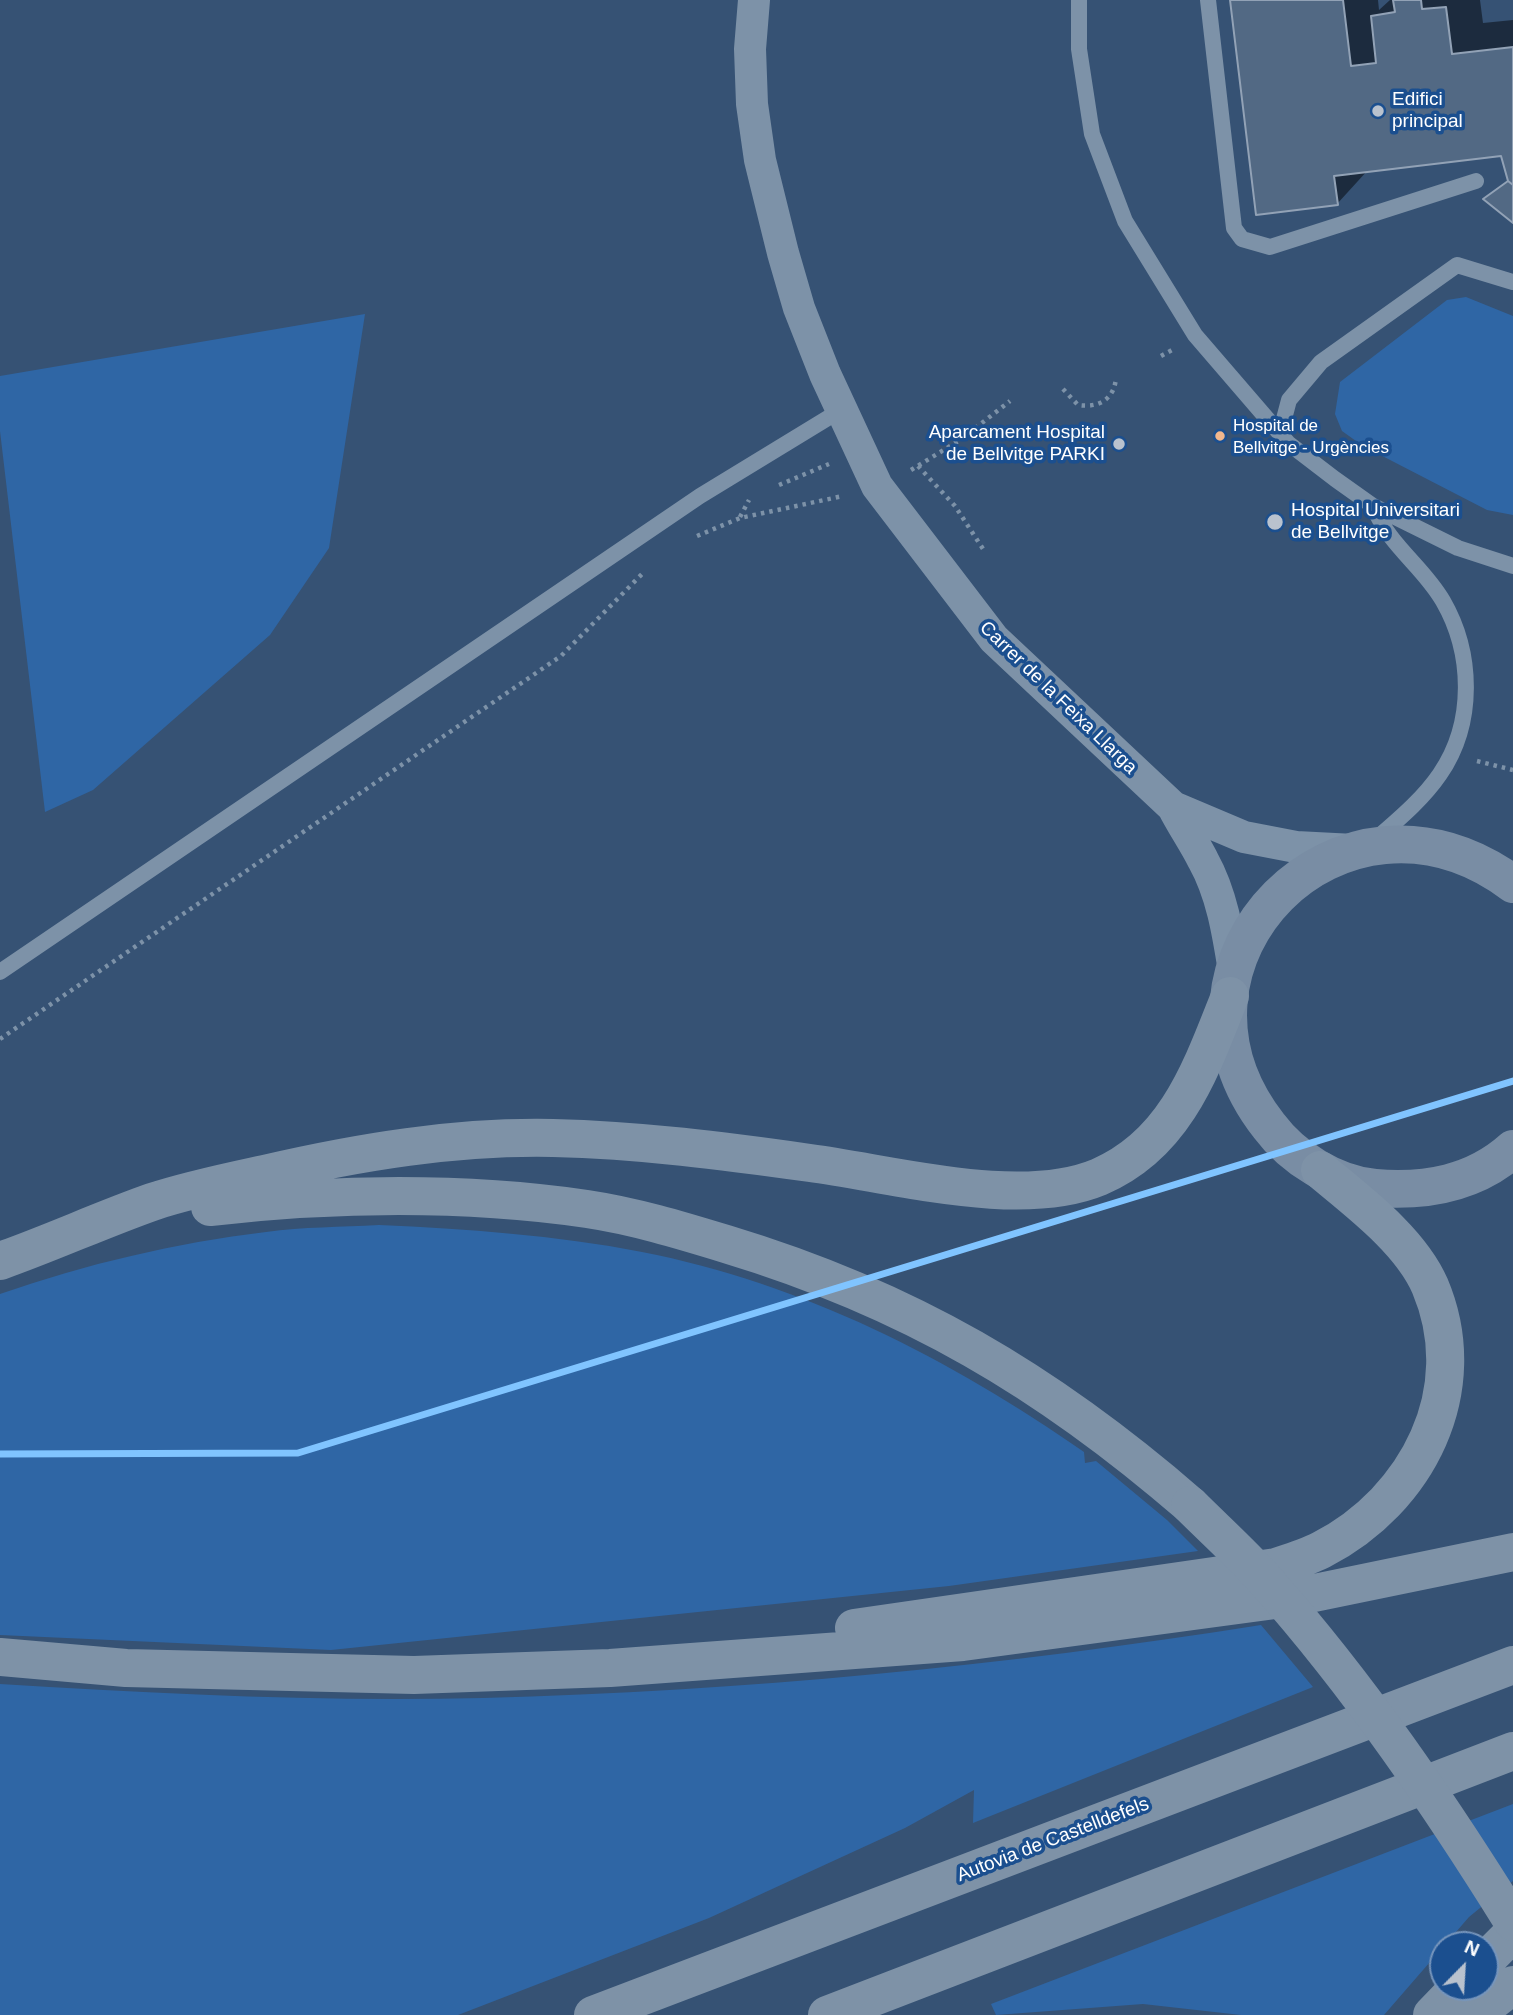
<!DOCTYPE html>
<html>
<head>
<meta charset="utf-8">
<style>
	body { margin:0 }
	#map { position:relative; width:1513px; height:2015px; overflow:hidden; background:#365274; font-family:Arial,sans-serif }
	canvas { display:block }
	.north { position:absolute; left:1429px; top:1931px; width:70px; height:70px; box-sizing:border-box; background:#1b4f8f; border:2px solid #7695bc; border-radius:50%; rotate:24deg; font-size:19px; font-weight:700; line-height:28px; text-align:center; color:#fff }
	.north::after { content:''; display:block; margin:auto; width:24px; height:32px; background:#b9c2ce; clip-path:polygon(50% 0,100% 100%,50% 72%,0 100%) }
</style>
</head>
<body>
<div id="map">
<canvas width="1513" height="2015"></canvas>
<div class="north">N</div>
</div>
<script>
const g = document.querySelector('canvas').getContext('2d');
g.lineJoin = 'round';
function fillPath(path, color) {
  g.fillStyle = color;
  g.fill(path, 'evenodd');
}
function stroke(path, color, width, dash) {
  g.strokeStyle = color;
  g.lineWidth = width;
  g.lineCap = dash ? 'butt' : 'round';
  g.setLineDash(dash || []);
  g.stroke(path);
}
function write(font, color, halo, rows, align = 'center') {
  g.font = font + ' Arial,sans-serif';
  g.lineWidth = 7;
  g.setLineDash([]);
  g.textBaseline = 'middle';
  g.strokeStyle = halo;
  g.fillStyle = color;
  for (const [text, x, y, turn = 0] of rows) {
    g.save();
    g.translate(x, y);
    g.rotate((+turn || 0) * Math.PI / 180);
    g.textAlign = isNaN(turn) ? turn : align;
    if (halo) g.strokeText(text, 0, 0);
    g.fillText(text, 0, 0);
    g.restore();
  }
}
const green = new Path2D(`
	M 1466,297 L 1513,316 L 1513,515 L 1487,510 L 1363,446 L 1342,431 L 1335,414 L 1340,382 L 1447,300 Z
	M 365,314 L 329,548 L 270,635 L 93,790 L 45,812 L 0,431 L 0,376 Z
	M 379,1225 C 467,1229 555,1235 642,1252 C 802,1283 951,1359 1084,1452 L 1085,1463 L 1096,1461 L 1167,1520 L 1198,1551 L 949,1586 L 331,1650 L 0,1635 L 0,1294 C 86,1264 175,1243 266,1232 C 303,1227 341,1227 379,1225 Z
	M 1261,1625 L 1313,1687 L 973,1823 L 974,1790 L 905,1828 L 709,1918 L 458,2015 L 0,2015 L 0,1684 C 161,1694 322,1702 483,1698 C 743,1691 1004,1666 1261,1625 Z
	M 1513,1804 L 1513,1881 L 1469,1917 L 1384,2015 L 1241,2015 L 1143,2004 L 996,2015 L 991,2004 Z`);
const shadow = new Path2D(`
	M 1232,0 L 1378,0 L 1379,10 L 1390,0 L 1480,0 L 1483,23 L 1513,20 L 1513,221 L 1510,180 L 1502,154 L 1368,170 L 1337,204 Z`);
const building = new Path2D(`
	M 1230,0 L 1343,0 L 1351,66 L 1376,63 L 1371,16 L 1395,12 L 1393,0 L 1421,0 L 1422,9 L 1446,7 L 1452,54 L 1513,47 L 1513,185 L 1508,181 L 1501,156 L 1334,176 L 1338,205 L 1256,215 Z
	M 1508,181 L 1513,185 L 1513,223 L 1483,199 Z`);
const path = new Path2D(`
	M 1161,356 L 1172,350
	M 1063,389 L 1078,405 C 1098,408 1114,400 1116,378
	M 918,466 L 955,506 L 985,552
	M 911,470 L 960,440 L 1010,401
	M 779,485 L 829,464
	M 740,517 L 749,500
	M 697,536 L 740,518 L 843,496
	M 1477,761 L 1513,770
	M 0,1039 L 561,656 L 644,572`);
const lane = new Path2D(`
	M 1079,0 L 1079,49 L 1092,134 L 1125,221 L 1195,335 L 1288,443 L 1335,479 L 1373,506 L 1458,548 L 1513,566
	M 1208,0 L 1234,228 L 1242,239 L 1270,247 L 1476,181
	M 1280,434 L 1289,400 L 1321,362 L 1457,265 L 1513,282
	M 1373,506 C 1390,547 1422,565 1443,601 C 1473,653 1475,723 1440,774 C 1423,799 1399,819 1376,839
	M 0,972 L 700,496 L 841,410`);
const street = new Path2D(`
	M 754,0 L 750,49 L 752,104 L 760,160 L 783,253 L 799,308 L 825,374 L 877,486 L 994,639 L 1173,807 L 1244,837 L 1296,847 L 1354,850
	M 1173,807 C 1182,825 1194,842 1203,860 C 1222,894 1228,933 1234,971`);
const secondary = new Path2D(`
	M 1513,884 C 1342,757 1140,962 1269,1126 C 1293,1158 1334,1184 1375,1188 C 1426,1192 1474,1184 1513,1149`);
const highway = new Path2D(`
	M 210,1207 C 336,1193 462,1191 587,1209 C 634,1216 680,1230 726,1244 C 908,1299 1047,1381 1190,1505
	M 0,1261 C 51,1243 101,1220 152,1202 C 188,1190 227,1182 264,1174 C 359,1152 456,1136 553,1138 C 640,1140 725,1151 810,1163 C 894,1174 1020,1210 1099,1177 C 1176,1144 1201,1069 1230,996
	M 854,1628 L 1276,1567 C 1291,1562 1307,1557 1321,1550 C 1418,1500 1474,1390 1430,1286 C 1410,1240 1357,1201 1320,1170
	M 0,1657 L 126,1668 L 414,1675 L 610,1668 L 963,1642 L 1290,1598 L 1513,1552
	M 1485,1961 L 1513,1933
	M 593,2015 L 1513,1665
	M 827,2015 L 1513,1751
	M 1432,2015 L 1459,1987
	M 1475,2015 L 1513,1985`);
const highwayBridge = new Path2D(`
	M 1190,1505 C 1215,1530 1242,1554 1266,1581 C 1359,1686 1439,1803 1513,1922`);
const metro1 = new Path2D(`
	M 0,1454 L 298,1453 L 1513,1081`);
const markers = [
	[1378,111,7,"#b9c2ce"],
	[1220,436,6,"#f1b78d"],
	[1119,444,7,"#b9c2ce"],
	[1275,522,9,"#b9c2ce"]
];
const busNames = [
	["Hospital de",1233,426],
	["Bellvitge - Urgències",1233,448]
];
const poiNames = [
	["Edifici",1392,100],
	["principal",1392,122],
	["Aparcament Hospital",1105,433,"right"],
	["de Bellvitge PARKI",1105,455,"right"],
	["Hospital Universitari",1291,511],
	["de Bellvitge",1291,533]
];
const streetNames = [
	["Carrer de la Feixa Llarga",1058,698,44],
	["Autovia de Castelldefels",1053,1840,-21]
];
fillPath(green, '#2f66a5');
fillPath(shadow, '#0007');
fillPath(building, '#526984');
stroke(building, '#92a2b6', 2);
stroke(path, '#7d92a8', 4.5, [3.5, 5]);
stroke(lane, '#7d92a8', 16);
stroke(street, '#7d92a8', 32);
stroke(secondary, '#798da4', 38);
stroke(highway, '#7e92a7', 38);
stroke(highwayBridge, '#7e92a7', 38);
stroke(metro1, '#80c4ff', 7);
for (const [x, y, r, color] of markers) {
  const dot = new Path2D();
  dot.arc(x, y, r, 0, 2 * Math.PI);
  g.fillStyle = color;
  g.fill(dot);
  stroke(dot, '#1b4f8f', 2.5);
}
write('17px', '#fff', '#1b4f8f', busNames, 'left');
write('19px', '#fff', '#1b4f8f', poiNames, 'left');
write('19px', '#fff', '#1b4f8f', streetNames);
</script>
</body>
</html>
